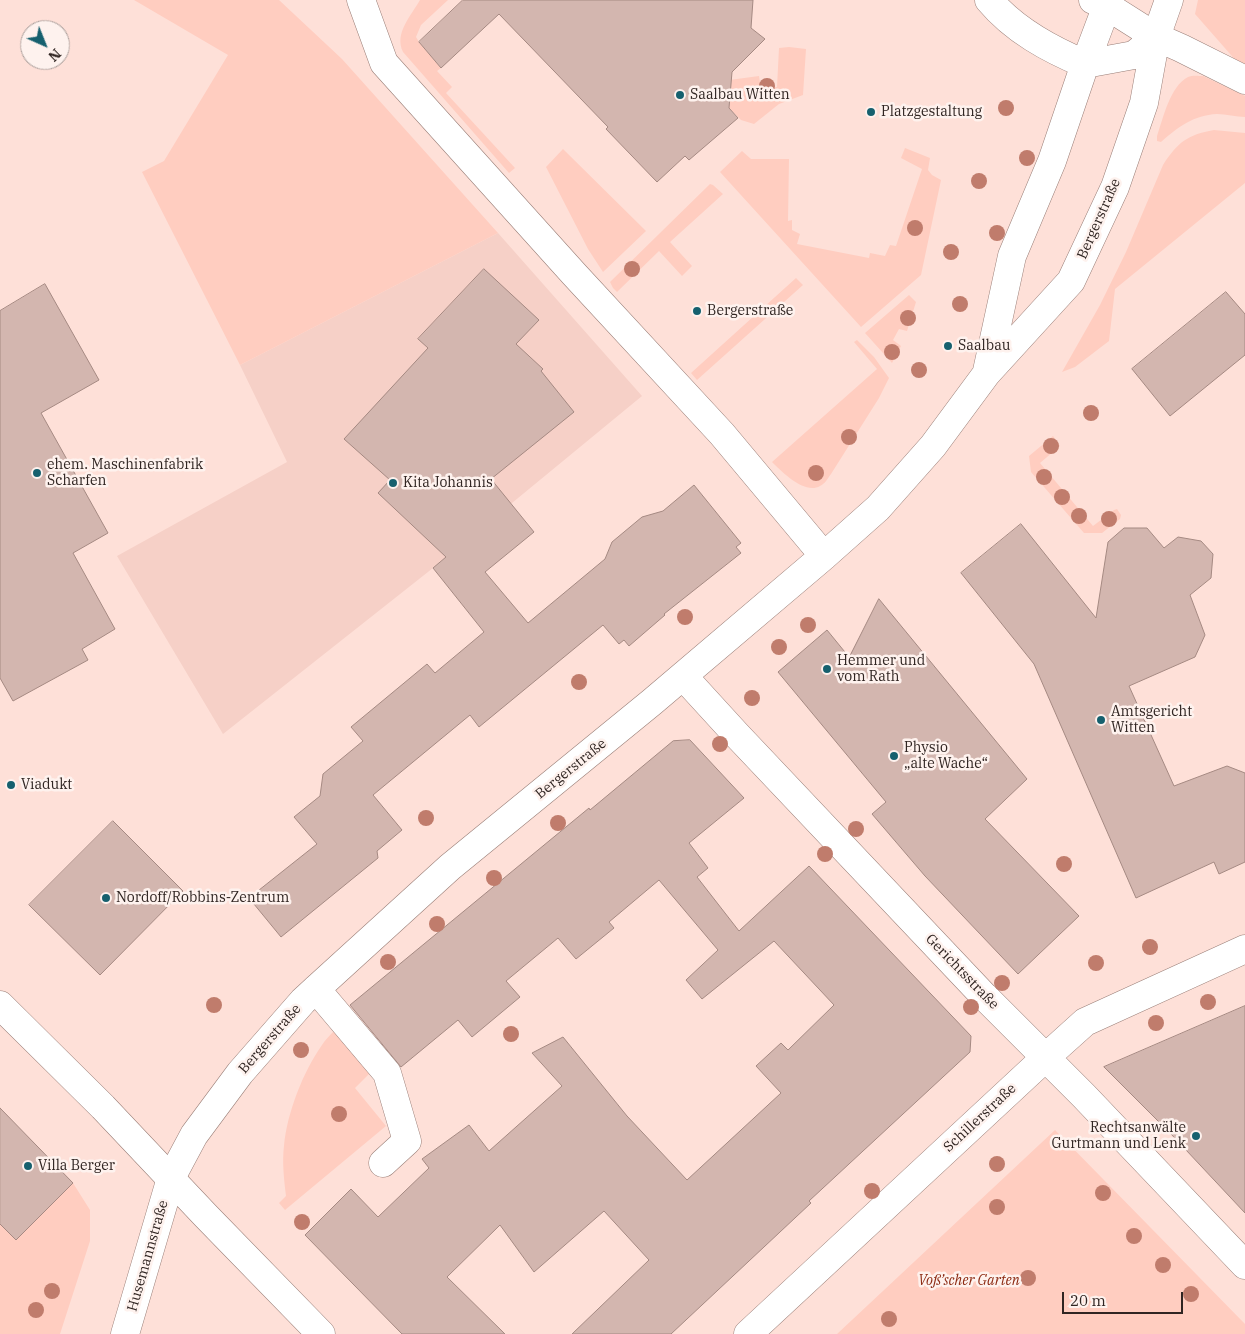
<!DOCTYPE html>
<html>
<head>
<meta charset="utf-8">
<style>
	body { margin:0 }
	#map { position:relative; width:1245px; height:1334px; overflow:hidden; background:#fee0d8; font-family:"IBM Plex Serif",serif }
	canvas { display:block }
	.north { position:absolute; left:20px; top:20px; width:50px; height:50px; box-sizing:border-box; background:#fef2ee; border:1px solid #aca09c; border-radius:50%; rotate:136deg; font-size:14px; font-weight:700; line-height:20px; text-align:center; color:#302522 }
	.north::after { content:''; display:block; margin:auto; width:18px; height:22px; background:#16606e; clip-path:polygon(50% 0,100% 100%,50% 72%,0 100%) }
	.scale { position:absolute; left:1062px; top:1292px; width:121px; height:22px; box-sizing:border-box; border:2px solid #302522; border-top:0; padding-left:6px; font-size:15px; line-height:18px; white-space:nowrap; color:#302522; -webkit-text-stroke:4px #fef2ee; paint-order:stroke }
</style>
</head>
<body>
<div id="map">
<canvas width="1245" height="1334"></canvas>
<div class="north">N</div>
<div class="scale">20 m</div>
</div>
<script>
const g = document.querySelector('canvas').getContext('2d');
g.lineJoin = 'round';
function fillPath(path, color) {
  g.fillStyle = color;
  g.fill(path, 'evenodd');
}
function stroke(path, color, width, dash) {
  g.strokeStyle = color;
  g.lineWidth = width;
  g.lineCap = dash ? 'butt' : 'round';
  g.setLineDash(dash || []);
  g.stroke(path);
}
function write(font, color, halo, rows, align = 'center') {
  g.font = font + ' "IBM Plex Serif",serif';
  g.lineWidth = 5;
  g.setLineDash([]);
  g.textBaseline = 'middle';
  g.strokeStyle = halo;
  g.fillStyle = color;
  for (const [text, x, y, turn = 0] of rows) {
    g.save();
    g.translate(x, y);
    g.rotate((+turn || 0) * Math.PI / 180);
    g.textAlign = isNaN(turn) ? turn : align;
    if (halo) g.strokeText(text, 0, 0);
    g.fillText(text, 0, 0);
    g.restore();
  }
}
const built = new Path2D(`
	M 498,233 L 642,396 L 433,568 L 223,734 L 117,556 L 287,462 L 240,365 Z`);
const green = new Path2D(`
	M 134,0 L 279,0 L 342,59 L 498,233 L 240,365 L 142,172 L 164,161 L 228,55 Z
	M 420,0 L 448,0 L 421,25 L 416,37 L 419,42 L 441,68 L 437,71 L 452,87 L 446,93 L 515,168 L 509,173 L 403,52 C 394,33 411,16 420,0 Z
	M 1198,0 L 1245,0 L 1245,66 L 1238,63 L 1195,14 Z
	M 789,47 L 806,49 L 803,95 L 779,104 L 754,124 L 741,120 L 729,108 L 730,90 L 722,81 L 759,76 L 761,89 L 777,87 L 779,48 Z
	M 1203,76 L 1245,96 L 1245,117 C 1236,117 1226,114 1217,114 C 1194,115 1178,127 1161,142 L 1157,141 L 1157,136 C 1163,119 1170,86 1188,77 C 1192,75 1199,76 1203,76 Z
	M 1214,130 L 1245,133 L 1245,183 L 1115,289 L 1109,341 L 1075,367 L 1062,372 L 1100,305 L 1126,252 L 1163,165 C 1178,142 1187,135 1214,130 Z
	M 905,148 L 930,158 L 928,170 L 932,175 L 941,180 L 921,275 L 861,327 L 720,172 L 742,151 L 751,159 L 789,159 L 788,221 L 792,220 L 792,230 L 800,234 L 797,244 L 869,258 L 870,253 L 885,256 L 890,245 L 896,246 L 922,169 L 901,158 Z
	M 563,149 L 646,231 L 603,272 L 588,249 L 546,167 Z
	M 710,184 L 713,185 L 723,194 L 670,242 L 692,266 L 682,276 L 659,251 L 617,292 L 613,288 L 610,282 Z
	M 796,278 L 803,285 L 697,380 L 691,373 Z
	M 909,295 L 916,302 L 907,331 L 899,329 L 893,340 L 901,346 L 892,363 L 865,333 Z
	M 857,340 L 874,357 L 889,378 L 879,398 L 831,474 C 828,478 825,484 820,486 C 805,495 782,472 772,462 L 877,369 L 854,342 Z
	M 1053,436 L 1060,446 L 1040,463 L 1093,526 L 1114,510 L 1117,509 L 1121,515 L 1120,519 L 1102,533 L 1084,533 L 1031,472 L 1029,456 Z
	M 334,1031 L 370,1073 L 355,1088 L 386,1126 L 285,1210 L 279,1203 L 286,1196 C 284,1179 282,1162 284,1146 C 287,1113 303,1072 322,1045 C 325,1040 330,1035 334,1031 Z
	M 1055,1130 L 1245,1324 L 1245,1334 L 837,1334 Z
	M 73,1183 L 90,1210 L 90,1241 L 60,1334 L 0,1334 L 0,1224 L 16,1240 Z`);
const building = new Path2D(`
	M 463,0 L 753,0 L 751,28 L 765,39 L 732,72 L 729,108 L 738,118 L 689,160 L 685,156 L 657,182 L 606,129 L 608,127 L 499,14 L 441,68 L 419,42 Z
	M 484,269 L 539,320 L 516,344 L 543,369 L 541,371 L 574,412 L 491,479 L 534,532 L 485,572 L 528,623 L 605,559 L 612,542 L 642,517 L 663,511 L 694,485 L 741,543 L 736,547 L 741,553 L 664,614 L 665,615 L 629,646 L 624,640 L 619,644 L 603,625 L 479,727 L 470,715 L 373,795 L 402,830 L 377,851 L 378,858 L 281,937 L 249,898 L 317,844 L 294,817 L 320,796 L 323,774 L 363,741 L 351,727 L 427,664 L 435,673 L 484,632 L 433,568 L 446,557 L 378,493 L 390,480 L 344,439 L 428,348 L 418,339 Z
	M 45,284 L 99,380 L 41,413 L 108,533 L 73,553 L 115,629 L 82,649 L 88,660 L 13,701 L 0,678 L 0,311 Z
	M 1226,292 L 1245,314 L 1245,355 L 1170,416 L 1132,369 Z
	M 1021,524 L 1096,618 L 1108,542 L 1124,528 L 1147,528 L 1164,548 L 1178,537 L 1201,541 L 1213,554 L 1211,578 L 1190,595 L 1205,635 L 1195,657 L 1129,686 L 1174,786 L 1227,766 L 1245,773 L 1245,862 L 1219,874 L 1214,862 L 1136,898 L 1034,664 L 961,573 Z
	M 879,599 L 1027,779 L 985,819 L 1079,916 L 1018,974 L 925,876 L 872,814 L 886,802 L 778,672 L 827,630 L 849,657 Z
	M 690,740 L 744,798 L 689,843 L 708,868 L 697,877 L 739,931 L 809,866 L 971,1036 L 970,1052 L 809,1201 L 811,1203 L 671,1334 L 572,1334 L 649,1260 L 604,1211 L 534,1272 L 500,1225 L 447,1277 L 505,1334 L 402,1334 L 305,1235 L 351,1189 L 378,1217 L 429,1168 L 422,1159 L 469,1125 L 489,1151 L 562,1086 L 532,1053 L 563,1037 L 627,1116 L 687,1180 L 781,1093 L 756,1066 L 781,1043 L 788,1050 L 834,1005 L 774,941 L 702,999 L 686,980 L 718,950 L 659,880 L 609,922 L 614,928 L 576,959 L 558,938 L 506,981 L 520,997 L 472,1037 L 458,1020 L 401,1067 L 350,1005 L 589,808 L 590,810 L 673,741 Z
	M 113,821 L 183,891 L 100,975 L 29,905 Z
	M 1245,1006 L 1245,1213 L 1171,1134 L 1104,1067 Z
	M 0,1108 L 73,1183 L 16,1240 L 0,1224 Z`);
const minor = new Path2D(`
	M 361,0 L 384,63 L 574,274 L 722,434 L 824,556
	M 989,0 C 1014,30 1049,49 1085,64
	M 1093,0 L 1107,6 L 1156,37 L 1181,48 L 1245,80
	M 1085,64 L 1134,55 L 1156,37
	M 987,371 L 1012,256 L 1052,161 L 1085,64 L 1109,0
	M 683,676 L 736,734 L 984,996 L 1084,1096 L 1245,1265
	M 316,989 L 387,1073 L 407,1141 L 383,1163
	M 171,1178 L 194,1135 L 240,1073 L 303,1001 L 316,989 L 450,867 L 652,702 L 824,556 L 878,508 L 933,446 L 987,373 L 1071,281 L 1115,187 L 1144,103 L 1156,37 L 1169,0
	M 748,1334 L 1045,1058 L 1085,1022 L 1245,949`);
const major = new Path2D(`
	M 0,1005 L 103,1107 L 206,1216 L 321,1334
	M 125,1334 L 171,1178`);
const trees = [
	[767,86],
	[1006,108],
	[1027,158],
	[979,181],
	[915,228],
	[997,233],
	[951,252],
	[632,269],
	[960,304],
	[908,318],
	[892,352],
	[919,370],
	[1091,413],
	[849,437],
	[1051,446],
	[816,473],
	[1044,477],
	[1062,497],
	[1079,516],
	[1109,519],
	[685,617],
	[808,625],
	[779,647],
	[579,682],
	[752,698],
	[720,744],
	[426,818],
	[558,823],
	[856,829],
	[825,854],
	[1064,864],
	[494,878],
	[437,924],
	[1150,947],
	[388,962],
	[1096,963],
	[1002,983],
	[1208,1002],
	[214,1005],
	[971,1007],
	[1156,1023],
	[511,1034],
	[301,1050],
	[339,1114],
	[997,1164],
	[872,1191],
	[1103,1193],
	[997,1207],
	[302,1222],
	[1134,1236],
	[1163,1265],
	[1028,1278],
	[52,1291],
	[1191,1294],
	[36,1310],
	[889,1319]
];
const markers = [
	[680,95,5,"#16606e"],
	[871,112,5,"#16606e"],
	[697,311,5,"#16606e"],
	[948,346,5,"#16606e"],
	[37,473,5,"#16606e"],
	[393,483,5,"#16606e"],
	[827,669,5,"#16606e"],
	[1101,720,5,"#16606e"],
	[894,756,5,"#16606e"],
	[11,785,5,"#16606e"],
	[106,898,5,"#16606e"],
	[1196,1136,5,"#16606e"],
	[28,1166,5,"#16606e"]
];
const poiNames = [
	["Saalbau Witten",690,95],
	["Platzgestaltung",881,112],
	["Bergerstraße",707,311],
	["Saalbau",958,346],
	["ehem. Maschinenfabrik",47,465],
	["Scharfen",47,481],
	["Kita Johannis",403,483],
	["Hemmer und",837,661],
	["vom Rath",837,677],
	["Amtsgericht",1111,712],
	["Witten",1111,728],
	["Physio",904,748],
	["„alte Wache“",904,764],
	["Viadukt",21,785],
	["Nordoff/Robbins-Zentrum",116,898],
	["Rechtsanwälte",1186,1128,"right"],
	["Gurtmann und Lenk",1186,1144,"right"],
	["Villa Berger",38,1166]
];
const streetNames = [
	["Bergerstraße",1099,219,-66],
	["Bergerstraße",571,769,-39],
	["Gerichtsstraße",962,972,46],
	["Bergerstraße",270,1039,-49],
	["Schillerstraße",980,1118,-43],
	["Husemannstraße",148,1256,-74]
];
const parkNames = [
	["Voß’scher Garten",969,1281]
];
fillPath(built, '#f6d0c7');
fillPath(green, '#ffcdc0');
fillPath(building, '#d3b6af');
stroke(building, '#a58982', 1);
stroke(minor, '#997e77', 29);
stroke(major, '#997e77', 29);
stroke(minor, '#fff', 28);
stroke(major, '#fff', 28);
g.fillStyle = '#c07c6c';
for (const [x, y] of trees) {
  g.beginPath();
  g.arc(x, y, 8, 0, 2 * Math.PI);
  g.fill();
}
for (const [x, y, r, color] of markers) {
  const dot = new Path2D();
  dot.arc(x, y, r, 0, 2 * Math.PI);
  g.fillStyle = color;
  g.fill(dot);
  stroke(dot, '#fef2ee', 2);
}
write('14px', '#302522', '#fef2ee', poiNames, 'left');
write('14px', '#302522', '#fef2ee', streetNames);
write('italic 14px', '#8d2b13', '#fef2ee', parkNames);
</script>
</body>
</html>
